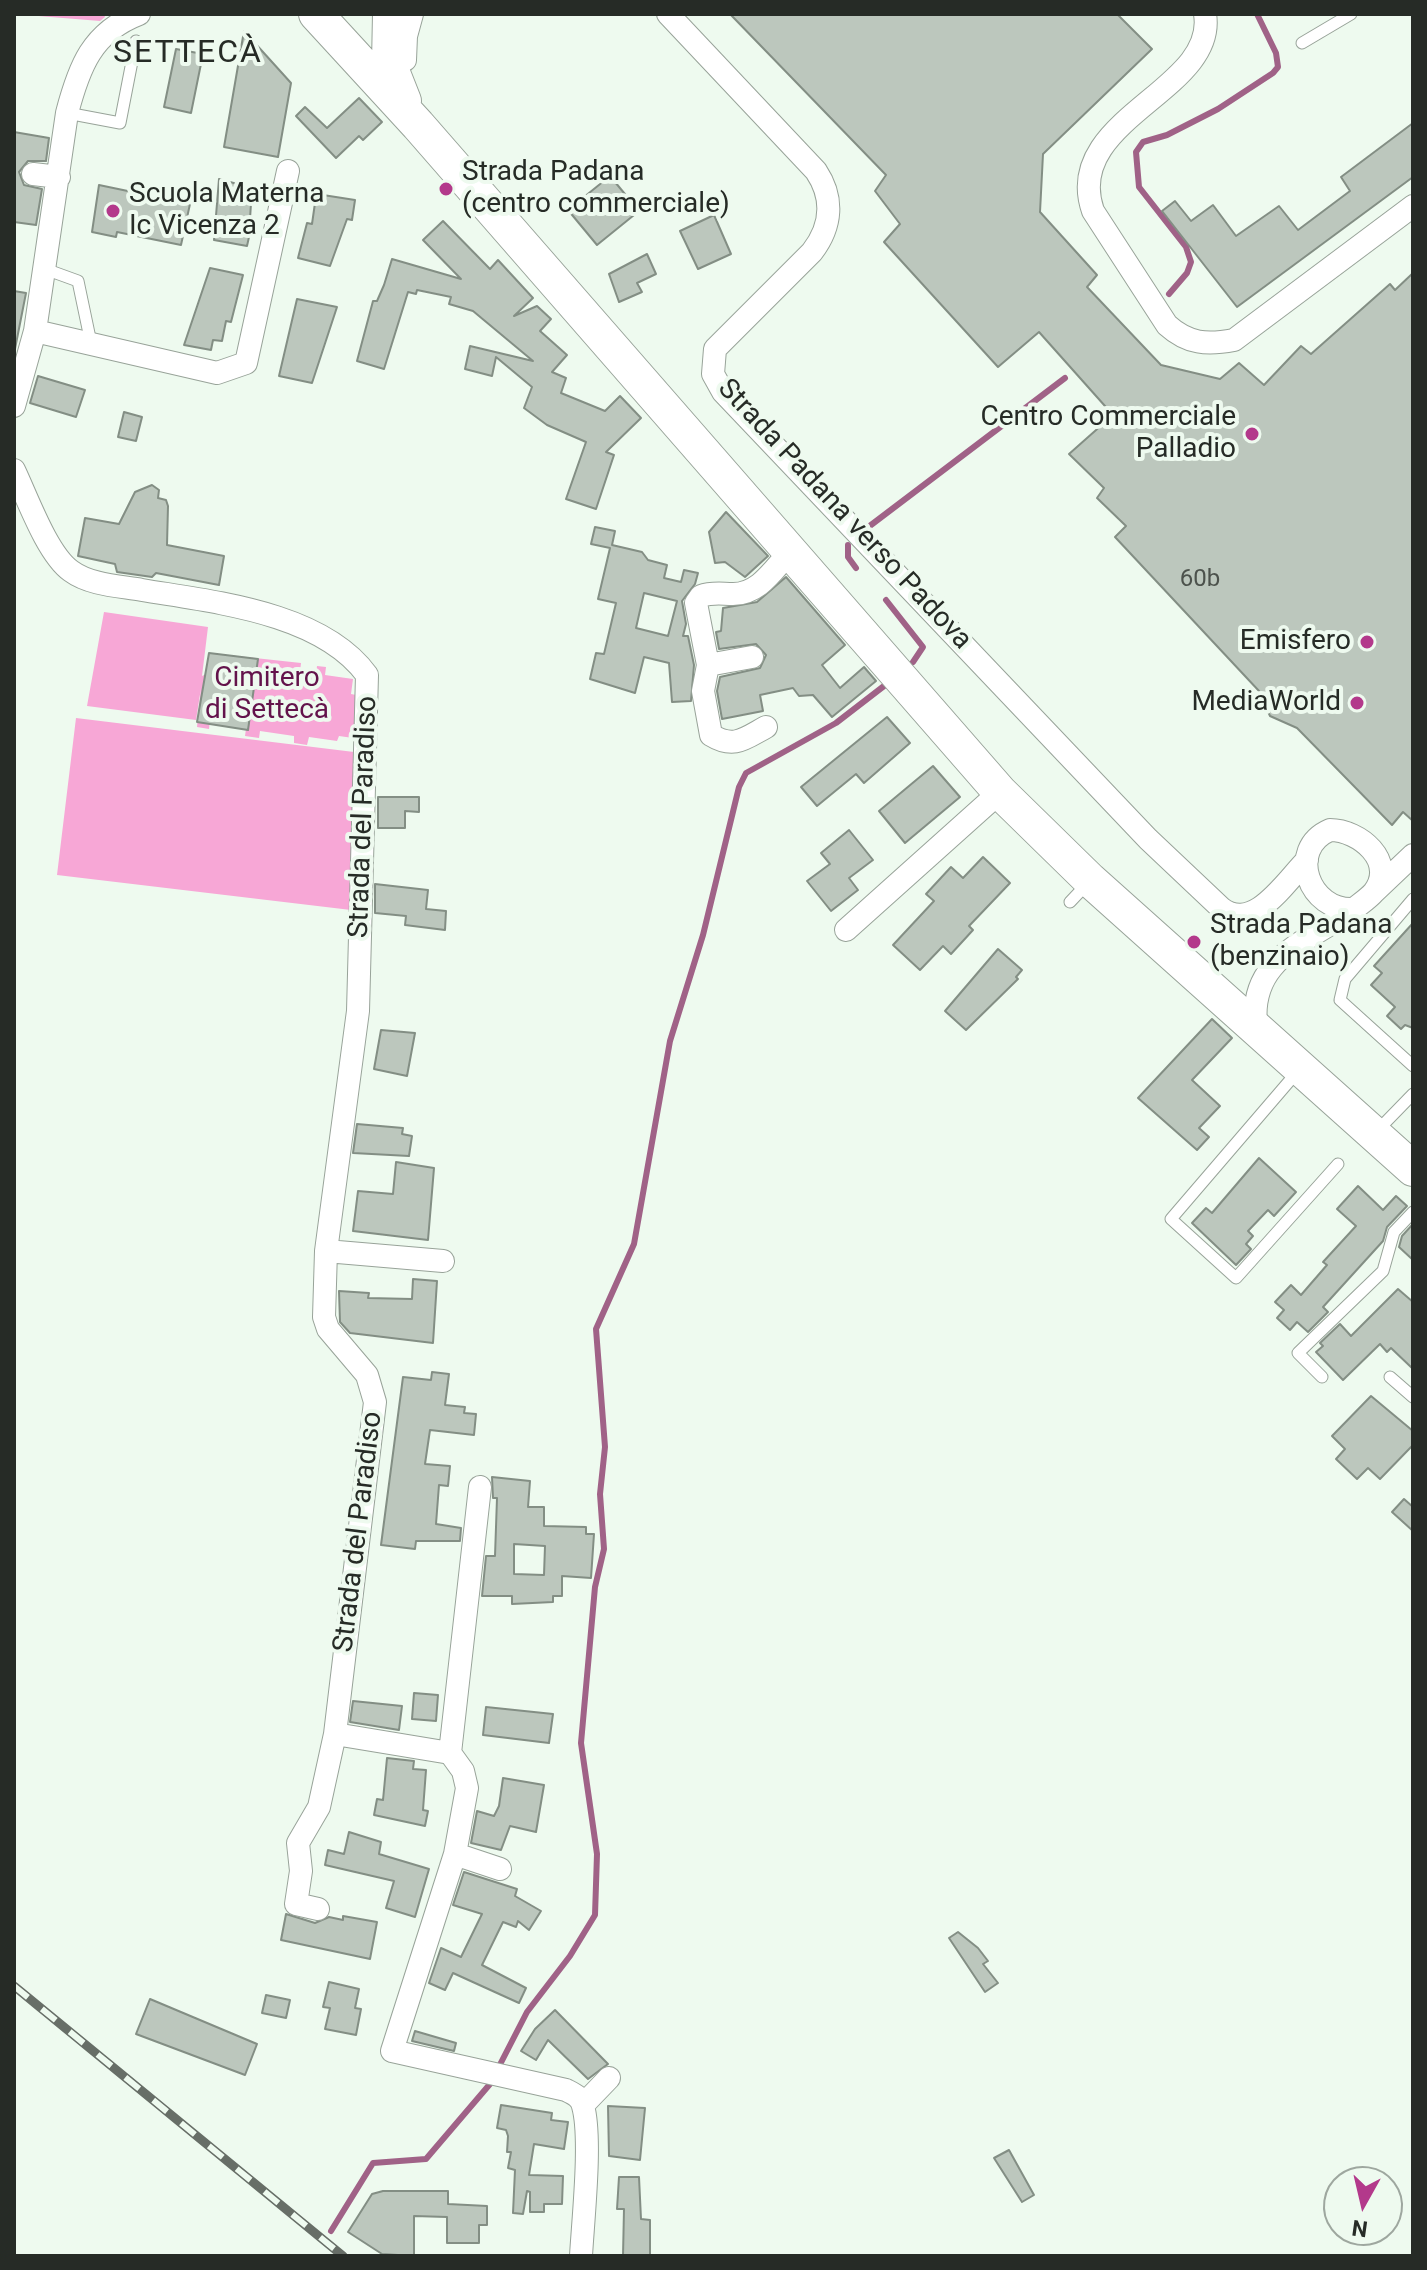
<!DOCTYPE html>
<html>
<head>
<meta charset="utf-8">
<style>
	body { margin:0 }
	#map { position:relative; width:1427px; height:2270px; overflow:hidden; background:#eefaef; font-family:Roboto,sans-serif }
	canvas { display:block }
	.frame { position:absolute; inset:0; border:16px solid #262b26; pointer-events:none }
	.north { position:absolute; left:1323px; top:2166px; width:80px; height:80px; box-sizing:border-box; background:#eefaef; border:2px solid #9ea79f; border-radius:50%; rotate:188deg; font-size:22px; font-weight:700; line-height:32px; text-align:center; color:#262b26 }
	.north::after { content:''; display:block; margin:auto; width:28px; height:36px; background:#b3398b; clip-path:polygon(50% 0,100% 100%,50% 72%,0 100%) }
</style>
</head>
<body>
<div id="map">
<canvas width="1427" height="2270"></canvas>
<div class="frame"></div>
<div class="north">N</div>
</div>
<script>
const g = document.querySelector('canvas').getContext('2d');
g.lineJoin = 'round';
function fillPath(path, color) {
  g.fillStyle = color;
  g.fill(path, 'evenodd');
}
function stroke(path, color, width, dash) {
  g.strokeStyle = color;
  g.lineWidth = width;
  g.lineCap = dash ? 'butt' : 'round';
  g.setLineDash(dash || []);
  g.stroke(path);
}
function write(font, color, halo, rows, align = 'center') {
  g.font = font + ' Roboto,sans-serif';
  g.lineWidth = 8;
  g.setLineDash([]);
  g.textBaseline = 'middle';
  g.strokeStyle = halo;
  g.fillStyle = color;
  for (const [text, x, y, turn = 0] of rows) {
    g.save();
    g.translate(x, y);
    g.rotate((+turn || 0) * Math.PI / 180);
    g.textAlign = isNaN(turn) ? turn : align;
    if (halo) g.strokeText(text, 0, 0);
    g.fillText(text, 0, 0);
    g.restore();
  }
}
const green = new Path2D(`
	M 14,14 L 104,14 L 105,17 L 100,21 Z
	M 104,612 L 208,627 L 202,676 L 206,674 L 209,653 L 301,663 L 300,672 L 316,674 L 317,666 L 326,667 L 325,675 L 353,679 L 351,694 L 361,696 L 353,738 L 339,736 L 337,741 L 309,737 L 307,745 L 294,743 L 294,736 L 260,731 L 259,738 L 245,736 L 246,729 L 217,725 L 218,721 L 210,720 L 209,729 L 197,727 L 201,688 L 196,720 L 87,706 Z
	M 76,718 L 354,752 L 351,910 L 57,875 Z`);
const stream = new Path2D(`
	M 1169,294 L 1187,273 L 1191,262 L 1186,247 L 1139,187 L 1136,152 L 1143,142 L 1167,135 L 1218,109 L 1273,73 L 1278,67 L 1276,53 L 1257,14
	M 867,528 L 1065,378
	M 848,545 L 848,557 L 856,568
	M 886,600 L 923,647 L 913,662
	M 331,2231 L 373,2163 L 426,2159 L 490,2084 L 527,2012 L 570,1956 L 595,1915 L 597,1854 L 581,1743 L 595,1587 L 604,1549 L 600,1494 L 605,1447 L 596,1329 L 634,1244 L 670,1041 L 703,935 L 739,787 L 746,773 L 836,723 L 884,686`);
const building = new Path2D(`
	M 730,14 L 1117,14 L 1152,49 L 1043,154 L 1040,212 L 1097,275 L 1087,287 L 1161,365 L 1220,379 L 1239,363 L 1264,385 L 1301,346 L 1311,354 L 1390,284 L 1395,290 L 1413,273 L 1413,821 L 1403,812 L 1392,825 L 1297,728 L 1270,716 L 1259,691 L 1115,537 L 1126,526 L 1097,498 L 1104,488 L 1069,454 L 1113,415 L 1039,332 L 998,367 L 884,242 L 900,224 L 875,191 L 886,175 Z
	M 244,31 L 291,83 L 278,157 L 224,147 Z
	M 176,49 L 203,54 L 191,113 L 164,107 Z
	M 359,98 L 382,122 L 363,140 L 359,136 L 336,158 L 296,116 L 305,107 L 327,128 Z
	M 1413,123 L 1413,177 L 1237,307 L 1162,211 L 1175,201 L 1191,221 L 1213,205 L 1236,236 L 1279,206 L 1298,230 L 1350,191 L 1341,177 Z
	M 14,132 L 49,138 L 46,161 L 28,161 L 19,172 L 24,185 L 42,189 L 36,225 L 14,222 Z
	M 610,176 L 639,211 L 597,245 L 568,210 Z
	M 219,179 L 252,188 L 250,219 L 253,219 L 247,246 L 214,240 Z
	M 99,185 L 190,204 L 181,245 L 117,232 L 116,237 L 92,232 Z
	M 323,195 L 355,200 L 352,220 L 347,219 L 330,266 L 298,258 L 307,223 L 312,224 L 315,203 L 322,205 Z
	M 714,215 L 731,254 L 698,269 L 680,231 Z
	M 443,221 L 490,269 L 498,260 L 533,298 L 514,316 L 537,306 L 551,319 L 540,331 L 567,355 L 552,372 L 566,378 L 561,393 L 605,411 L 620,396 L 641,418 L 606,452 L 614,455 L 596,509 L 566,499 L 586,442 L 547,425 L 524,408 L 532,387 L 496,357 L 492,376 L 465,369 L 470,346 L 533,361 L 473,311 L 449,304 L 451,297 L 417,290 L 416,294 L 408,292 L 384,369 L 357,361 L 373,301 L 377,301 L 384,285 L 392,259 L 461,279 L 423,240 Z
	M 647,254 L 656,274 L 637,283 L 642,292 L 619,302 L 609,274 Z
	M 210,268 L 243,275 L 231,322 L 226,321 L 222,341 L 213,340 L 211,350 L 184,345 Z
	M 14,291 L 26,293 L 14,354 Z
	M 297,299 L 337,307 L 312,383 L 279,376 Z
	M 38,376 L 85,390 L 76,417 L 30,403 Z
	M 124,412 L 142,417 L 136,441 L 118,437 Z
	M 152,485 L 159,490 L 158,498 L 166,500 L 168,506 L 167,545 L 224,556 L 219,585 L 156,573 L 152,577 L 117,572 L 115,564 L 78,556 L 85,518 L 119,524 L 135,492 Z
	M 726,512 L 768,556 L 745,577 L 725,562 L 715,563 L 709,532 Z
	M 595,527 L 615,531 L 612,545 L 642,552 L 648,560 L 667,565 L 664,578 L 681,582 L 684,570 L 698,573 L 695,584 L 682,601 L 686,624 L 683,636 L 688,636 L 694,665 L 691,701 L 672,702 L 669,663 L 644,657 L 635,693 L 590,679 L 596,653 L 604,654 L 616,603 L 598,599 L 610,548 L 591,544 ZM 644,593 L 677,601 L 668,636 L 636,628 Z
	M 786,577 L 845,645 L 822,665 L 840,688 L 864,667 L 876,681 L 832,717 L 813,695 L 799,696 L 793,688 L 760,695 L 763,711 L 722,719 L 717,691 L 720,677 L 760,668 L 766,655 L 756,644 L 719,649 L 716,632 L 721,631 L 723,608 L 757,602 Z
	M 209,653 L 258,659 L 248,730 L 197,722 Z
	M 887,717 L 910,743 L 864,783 L 856,774 L 817,806 L 801,787 Z
	M 933,766 L 960,797 L 905,843 L 879,811 Z
	M 378,797 L 419,797 L 419,812 L 405,811 L 405,828 L 378,828 Z
	M 849,830 L 873,860 L 849,878 L 858,890 L 831,911 L 807,881 L 830,864 L 821,853 Z
	M 983,857 L 1010,883 L 969,926 L 973,930 L 951,954 L 943,946 L 920,970 L 893,945 L 934,901 L 926,894 L 951,867 L 963,878 Z
	M 375,884 L 428,890 L 426,909 L 446,911 L 445,930 L 405,925 L 406,916 L 375,913 Z
	M 1413,923 L 1413,1028 L 1405,1025 L 1401,1029 L 1387,1016 L 1395,1007 L 1371,985 L 1382,973 L 1374,966 Z
	M 998,949 L 1022,970 L 1016,977 L 1018,979 L 966,1030 L 945,1011 Z
	M 1212,1019 L 1232,1038 L 1192,1080 L 1220,1106 L 1199,1128 L 1209,1137 L 1197,1150 L 1138,1098 Z
	M 381,1030 L 415,1033 L 407,1076 L 374,1069 Z
	M 357,1124 L 403,1128 L 402,1134 L 412,1136 L 409,1156 L 353,1153 Z
	M 1259,1158 L 1296,1192 L 1274,1216 L 1268,1210 L 1248,1231 L 1253,1236 L 1246,1244 L 1251,1249 L 1236,1265 L 1192,1223 L 1206,1208 L 1212,1213 Z
	M 396,1162 L 434,1168 L 428,1240 L 353,1231 L 358,1191 L 393,1194 Z
	M 1358,1186 L 1383,1210 L 1396,1196 L 1407,1206 L 1387,1227 L 1383,1241 L 1323,1307 L 1328,1312 L 1308,1332 L 1297,1322 L 1290,1330 L 1277,1318 L 1284,1310 L 1275,1302 L 1291,1285 L 1301,1295 L 1327,1265 L 1323,1262 L 1356,1226 L 1337,1209 Z
	M 1413,1224 L 1413,1260 L 1399,1247 L 1402,1236 Z
	M 413,1279 L 437,1281 L 433,1343 L 350,1333 L 340,1322 L 339,1291 L 369,1293 L 368,1298 L 412,1299 Z
	M 1398,1289 L 1413,1302 L 1413,1369 L 1391,1348 L 1387,1352 L 1380,1344 L 1343,1380 L 1316,1352 L 1323,1346 L 1320,1343 L 1340,1324 L 1351,1336 Z
	M 432,1372 L 449,1374 L 445,1405 L 465,1407 L 464,1413 L 476,1414 L 474,1435 L 430,1430 L 425,1464 L 450,1466 L 448,1486 L 439,1485 L 436,1524 L 461,1528 L 460,1541 L 416,1541 L 415,1549 L 381,1545 L 403,1377 L 431,1380 Z
	M 1371,1396 L 1413,1431 L 1413,1445 L 1380,1479 L 1368,1468 L 1357,1479 L 1336,1459 L 1345,1449 L 1332,1436 Z
	M 492,1477 L 530,1481 L 528,1507 L 544,1507 L 544,1526 L 586,1527 L 586,1534 L 594,1534 L 591,1578 L 562,1576 L 562,1596 L 553,1596 L 553,1602 L 512,1604 L 512,1596 L 482,1596 L 486,1556 L 495,1556 L 497,1498 L 493,1498 ZM 514,1544 L 545,1546 L 544,1575 L 514,1574 Z
	M 1404,1499 L 1413,1507 L 1413,1531 L 1392,1512 Z
	M 414,1693 L 438,1695 L 436,1721 L 412,1719 Z
	M 353,1701 L 402,1706 L 399,1730 L 350,1722 Z
	M 486,1707 L 553,1714 L 549,1743 L 483,1735 Z
	M 387,1758 L 414,1761 L 413,1769 L 426,1770 L 423,1810 L 428,1811 L 425,1826 L 374,1815 L 377,1799 L 383,1800 Z
	M 503,1778 L 544,1785 L 536,1832 L 510,1826 L 501,1850 L 471,1843 L 477,1811 L 494,1816 L 499,1806 Z
	M 349,1832 L 381,1842 L 379,1854 L 429,1869 L 415,1917 L 386,1908 L 394,1881 L 325,1865 L 328,1850 L 344,1854 Z
	M 464,1872 L 517,1889 L 515,1896 L 541,1911 L 529,1930 L 518,1921 L 516,1927 L 503,1922 L 482,1965 L 526,1988 L 519,2003 L 453,1973 L 445,1990 L 429,1983 L 441,1948 L 461,1957 L 482,1914 L 453,1905 Z
	M 286,1914 L 315,1923 L 329,1917 L 343,1920 L 343,1916 L 377,1922 L 370,1959 L 281,1940 Z
	M 958,1932 L 978,1948 L 988,1961 L 983,1964 L 998,1983 L 985,1992 L 949,1938 Z
	M 329,1982 L 359,1989 L 355,2008 L 361,2009 L 356,2035 L 325,2029 L 330,2008 L 323,2007 Z
	M 266,1995 L 290,2000 L 286,2018 L 262,2013 Z
	M 150,1999 L 257,2044 L 245,2075 L 136,2034 Z
	M 555,2010 L 608,2064 L 588,2079 L 548,2040 L 536,2060 L 521,2051 L 535,2029 Z
	M 415,2031 L 456,2043 L 454,2051 L 412,2041 Z
	M 501,2105 L 552,2113 L 551,2120 L 568,2122 L 564,2149 L 534,2144 L 529,2175 L 563,2176 L 562,2204 L 544,2204 L 544,2212 L 530,2212 L 530,2192 L 527,2191 L 523,2214 L 513,2213 L 515,2170 L 508,2168 L 511,2152 L 507,2152 L 508,2136 L 506,2130 L 497,2128 Z
	M 608,2106 L 645,2108 L 640,2160 L 609,2156 Z
	M 1009,2150 L 1034,2195 L 1022,2202 L 994,2158 Z
	M 619,2177 L 639,2177 L 641,2219 L 650,2220 L 650,2256 L 623,2256 L 624,2209 L 617,2209 Z
	M 383,2191 L 448,2191 L 448,2204 L 487,2206 L 487,2225 L 479,2225 L 479,2243 L 447,2243 L 447,2217 L 414,2216 L 414,2256 L 382,2254 L 348,2232 L 372,2194 Z`);
const lane = new Path2D(`
	M 1302,43 L 1351,14
	M 67,113 L 120,123 L 136,41
	M 45,269 L 78,281 L 91,343
	M 1413,899 L 1345,979 L 1340,1000 L 1413,1066
	M 1070,902 L 1087,884
	M 1298,1071 L 1171,1219 L 1236,1278 L 1338,1164
	M 1377,1131 L 1413,1094
	M 1322,1377 L 1298,1353 L 1383,1271 L 1394,1232 L 1413,1212
	M 1390,1377 L 1413,1397`);
const street = new Path2D(`
	M 668,14 L 816,171 C 834,198 832,226 812,252 L 715,349 L 713,374 L 723,392 L 1148,839 L 1221,908 C 1254,933 1285,882 1307,860
	M 1205,14 C 1218,91 1061,119 1093,211 L 1167,325 C 1188,344 1207,345 1234,340 L 1413,206
	M 405,60 L 406,36 L 412,14
	M 33,174 L 59,177
	M 35,331 L 217,373 L 246,363 L 288,171
	M 14,406 L 35,331 L 67,113 C 79,67 92,32 139,14
	M 14,470 C 27,497 47,554 71,571 C 90,585 119,586 142,590 C 213,602 321,612 367,675 L 358,1011 L 326,1251 L 324,1317 L 328,1329 L 367,1375 L 375,1402 L 335,1734 L 450,1753 L 463,1771 L 467,1788 L 455,1854 L 392,2051 L 566,2090 C 574,2094 581,2097 583,2106 C 592,2138 583,2220 581,2256
	M 708,665 L 752,657
	M 766,727 C 744,739 734,749 711,735 L 703,691 L 708,665 L 696,603 L 701,596 C 712,592 722,594 733,594 C 759,594 773,570 789,553
	M 1330,830 C 1359,830 1397,861 1374,892 C 1369,898 1360,904 1354,909 C 1309,912 1286,849 1330,830 Z
	M 1374,892 L 1413,855
	M 846,930 L 1000,792
	M 1257,1032 C 1245,961 1303,944 1354,909
	M 326,1251 L 443,1261
	M 450,1753 L 480,1487
	M 455,1854 L 500,1869
	M 318,1909 L 296,1904 L 301,1871 L 298,1843 L 319,1807 L 335,1734
	M 583,2105 L 609,2078`);
const primary = new Path2D(`
	M 316,14 L 418,125 L 1000,792 L 1090,880 L 1413,1169
	M 390,14 L 389,63 L 404,101`);
const rail = new Path2D(`
	M 14,1986 L 343,2256`);
const markers = [
	[446,189,8,"#b3398b"],
	[113,211,8,"#b3398b"],
	[1252,434,8,"#b3398b"],
	[1367,642,8,"#b3398b"],
	[1357,703,8,"#b3398b"],
	[1194,942,8,"#b3398b"]
];
const numberNames = [
	["60b",1200,580]
];
const poiNames = [
	["Strada Padana",462,173],
	["(centro commerciale)",462,205],
	["Scuola Materna",129,195],
	["Ic Vicenza 2",129,227],
	["Centro Commerciale",1236,418,"right"],
	["Palladio",1236,450,"right"],
	["Emisfero",1351,642,"right"],
	["MediaWorld",1341,703,"right"],
	["Strada Padana",1210,926],
	["(benzinaio)",1210,958]
];
const streetNames = [
	["Strada Padana verso Padova",844,515,47],
	["Strada del Paradiso",364,817,-88],
	["Strada del Paradiso",359,1532,-83]
];
const parkNames = [
	["Cimitero",267,679],
	["di Settecà",267,711]
];
const quarterNames = [
	["SETTECÀ",188,54]
];
fillPath(green, '#f7a7d6');
stroke(stream, '#a06287', 6);
fillPath(building, '#bcc7bd');
stroke(building, '#838e84', 2);
stroke(lane, '#98a399', 13);
stroke(street, '#98a399', 24);
stroke(primary, '#98a399', 36);
stroke(lane, '#fff', 11);
stroke(street, '#fff', 22);
stroke(primary, '#fff', 34);
stroke(rail, '#676e67', 9);
stroke(rail, '#eefaef', 6, [18]);
for (const [x, y, r, color] of markers) {
  const dot = new Path2D();
  dot.arc(x, y, r, 0, 2 * Math.PI);
  g.fillStyle = color;
  g.fill(dot);
  stroke(dot, '#eefaef', 3);
}
write('24px', '#4c524c', null, numberNames);
write('28px', '#262b26', '#eefaef', poiNames, 'left');
write('28px', '#262b26', '#eefaef', streetNames);
write('28px', '#63134b', '#eefaef', parkNames);
g.letterSpacing = '2px';
write('32px', '#262b26', '#eefaef', quarterNames);
g.letterSpacing = '0px';
</script>
</body>
</html>
